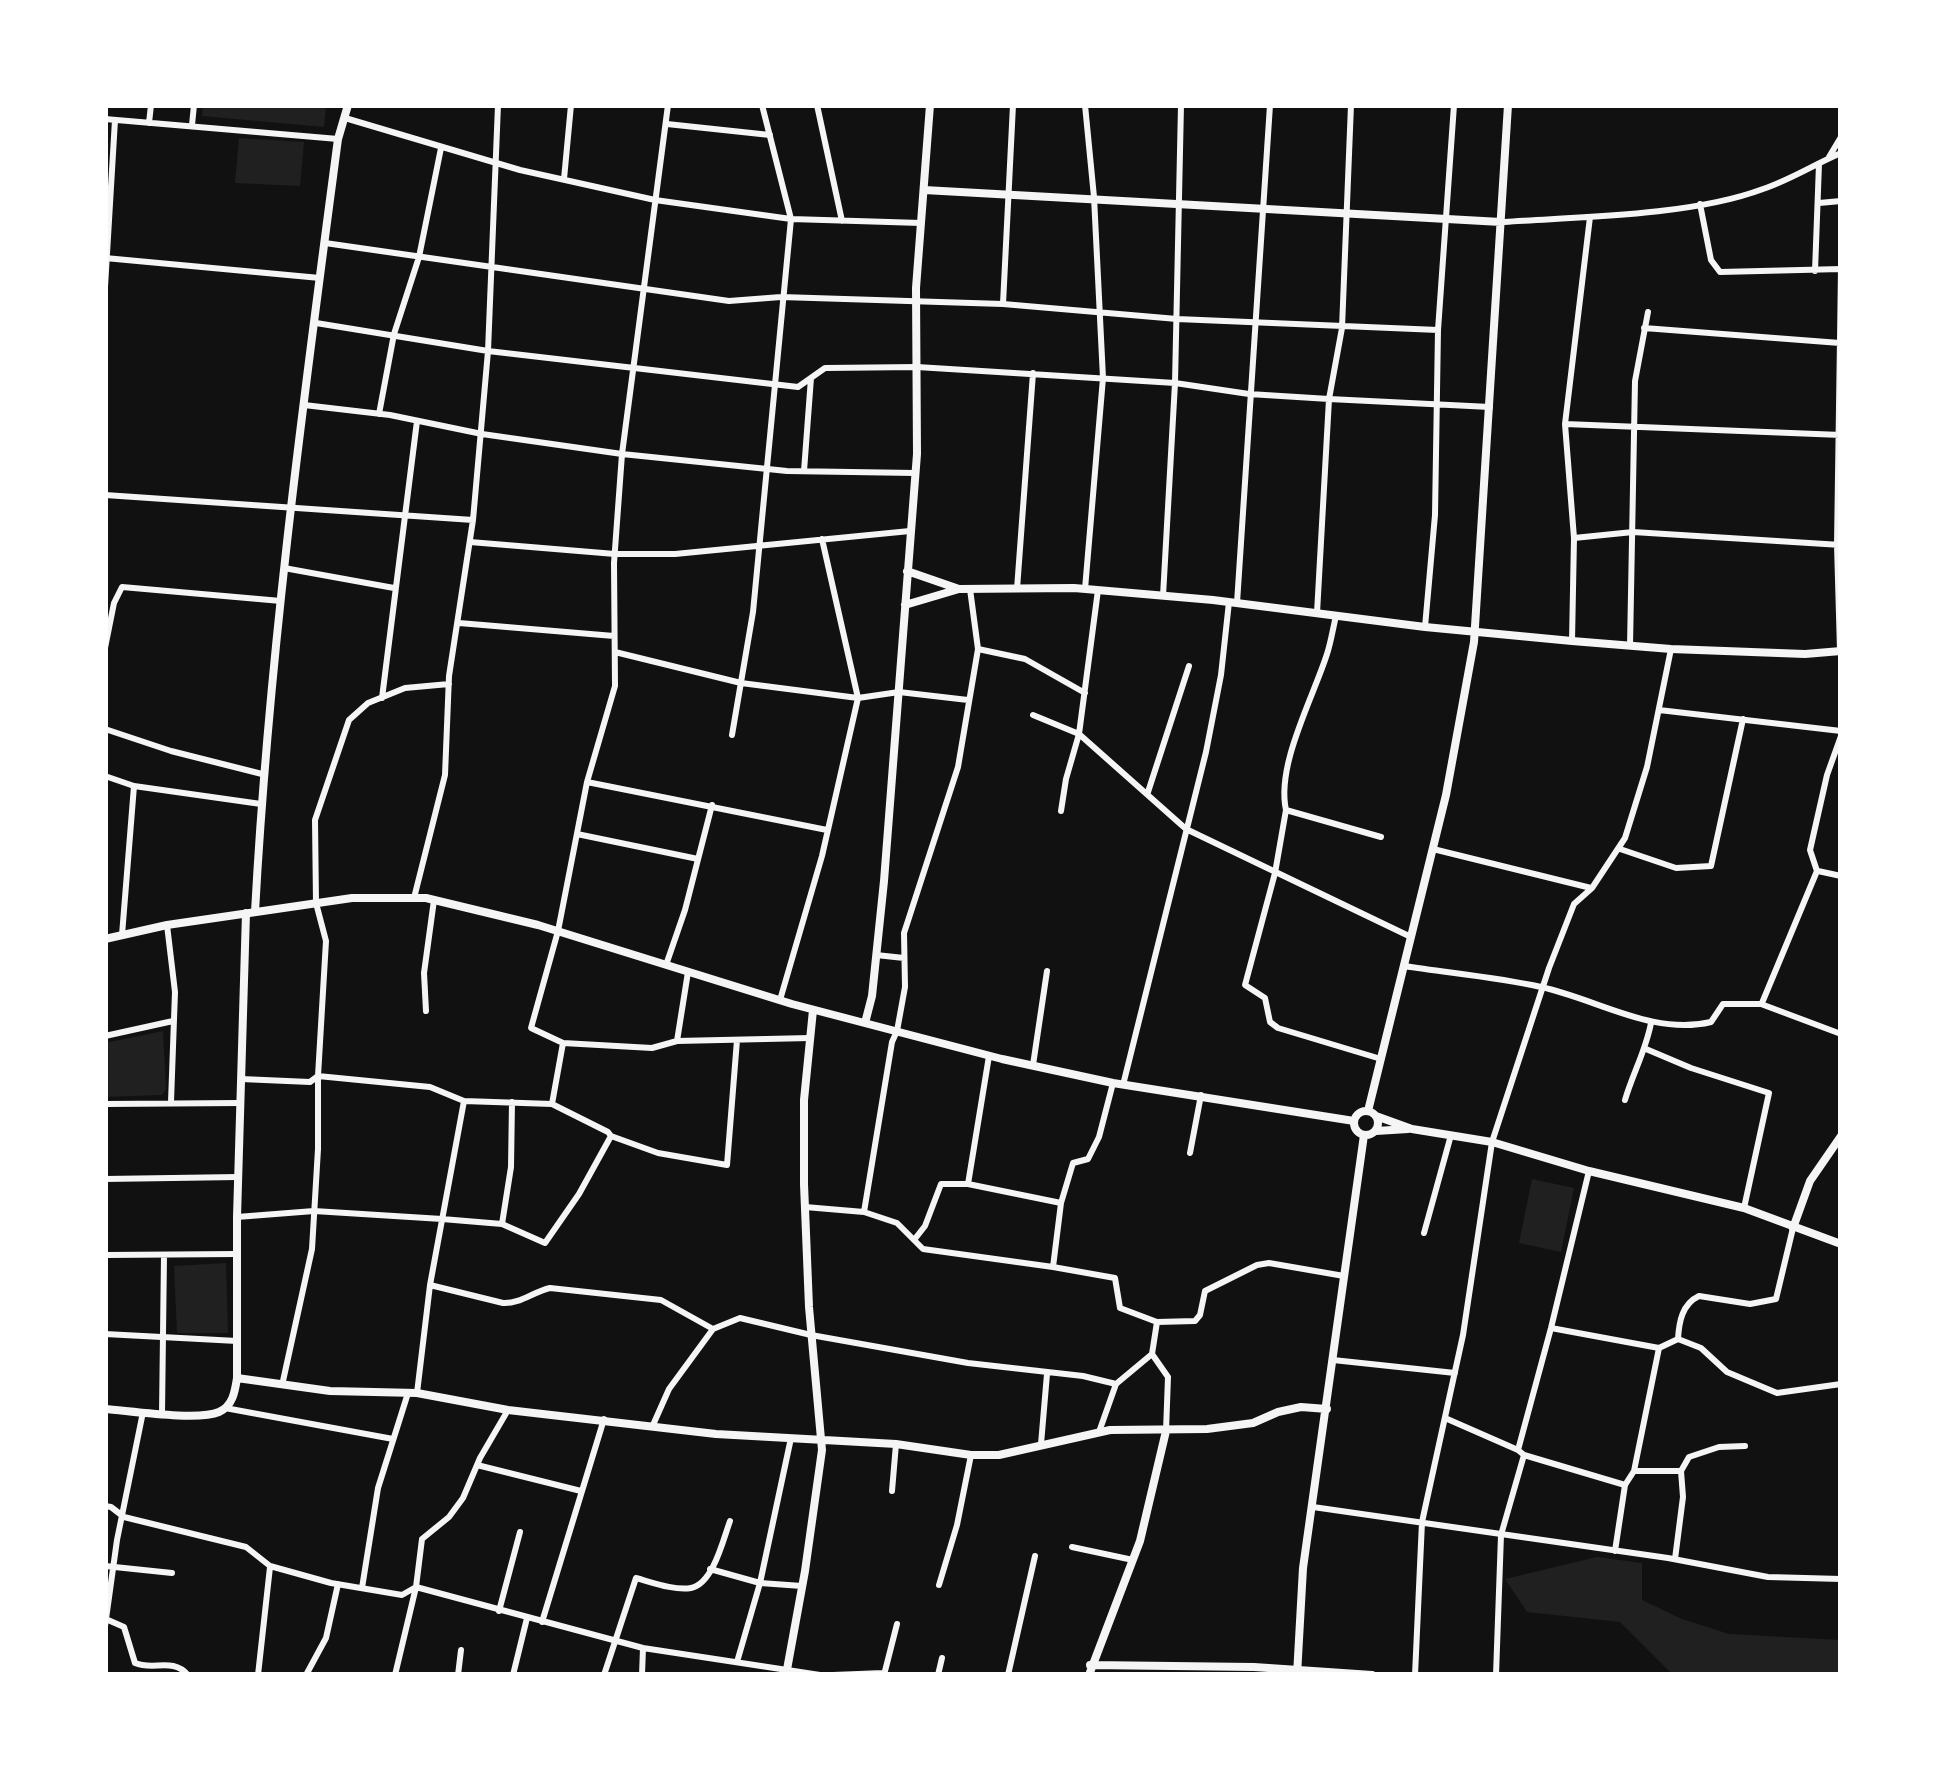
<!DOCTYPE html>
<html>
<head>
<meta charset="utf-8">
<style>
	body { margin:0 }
	#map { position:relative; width:1946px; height:1780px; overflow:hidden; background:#111; font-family:"Roboto Condensed",sans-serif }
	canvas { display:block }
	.frame { position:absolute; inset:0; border:108px solid #fff; pointer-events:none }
</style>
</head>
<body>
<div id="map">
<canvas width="1946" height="1780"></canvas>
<div class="frame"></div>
</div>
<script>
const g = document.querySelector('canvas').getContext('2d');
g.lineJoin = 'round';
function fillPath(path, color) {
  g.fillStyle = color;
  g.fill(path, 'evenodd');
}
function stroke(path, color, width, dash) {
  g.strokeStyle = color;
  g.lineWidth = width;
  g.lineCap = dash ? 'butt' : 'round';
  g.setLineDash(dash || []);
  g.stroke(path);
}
const green = new Path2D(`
	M 203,105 L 326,105 L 324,127 L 202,116 Z
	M 239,138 L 304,142 L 300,186 L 235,183 Z
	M 163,1031 L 166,1089 L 162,1095 L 105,1097 L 105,1043 Z
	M 1532,1179 L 1574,1188 L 1561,1252 L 1519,1243 Z
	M 226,1263 L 228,1333 L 177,1333 L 174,1266 Z
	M 1597,1557 L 1642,1563 L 1642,1600 L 1682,1619 L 1729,1634 L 1841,1640 L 1841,1675 L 1673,1675 L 1620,1622 L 1527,1612 L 1505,1579 Z`);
const minor = new Path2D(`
	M 668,105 L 622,454 L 614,563 L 615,686 L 587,782 L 558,931 L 531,1028 L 563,1043 L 652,1048 L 677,1041 L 810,1038
	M 817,105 L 842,221
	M 345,118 L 520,170 L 655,200 L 791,219 L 921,223
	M 105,119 L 338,139
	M 149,123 L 151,105
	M 667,124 L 770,135
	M 192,125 L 194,105
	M 1829,157 L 1841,137
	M 564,179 L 571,105
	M 1819,203 L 1841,201
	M 1700,204 L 1711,260 L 1720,272 L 1841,269
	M 1501,222 C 1579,217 1691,216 1763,189 C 1790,180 1815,164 1841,153
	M 325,243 L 729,301 L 781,297 L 1003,304 L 1177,319 L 1438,330
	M 105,258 L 320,278
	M 1815,271 L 1819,164
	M 105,287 L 115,120
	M 1003,304 L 1013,105
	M 316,323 L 488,351 L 798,387 L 825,368 L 917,367 L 1175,383 L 1249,394 L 1329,399 L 1490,407
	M 1644,328 L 1840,343
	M 304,405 L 390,415 L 482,434 L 622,454 L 787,471 L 915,473
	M 379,414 L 394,334 L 419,257 L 441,148
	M 1565,424 L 1841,435
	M 804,471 L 811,378
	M 105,495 L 473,520
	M 1574,538 L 1633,532 L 1841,545
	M 470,542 L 615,554 L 675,554 L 910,531
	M 284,568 L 394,588
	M 1017,589 L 1033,373
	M 1085,589 L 1103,378 L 1094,197 L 1085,105
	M 1163,596 L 1175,383 L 1181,105
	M 1237,603 L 1270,105
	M 1317,613 L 1329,399 L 1342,328 L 1351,105
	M 1336,616 C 1333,628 1331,642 1327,654 C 1313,698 1276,765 1286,810 L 1381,837
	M 459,623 L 614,636
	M 1425,627 L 1435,515 L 1438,330 L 1454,105
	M 1572,641 L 1574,538 L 1565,424 L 1590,217
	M 1630,646 L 1635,381 L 1648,312
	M 105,648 L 114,603 L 122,587 L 281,601
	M 978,649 L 1025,659 L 1085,693
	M 1840,651 L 1837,545 L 1841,269
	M 615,652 L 741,683 L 858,698 L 899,692 L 968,700
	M 382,698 L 417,421
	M 1659,710 L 1841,731
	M 1033,715 L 1079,734 L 1186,829 L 1411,937
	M 105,729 L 171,751 L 262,774
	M 732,735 L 753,612 L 791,219 L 762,105
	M 105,776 L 134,786 L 261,804
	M 587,782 L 827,830
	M 1148,792 L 1189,666
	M 1286,810 L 1275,873 L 1245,985 L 1265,998 L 1270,1022 L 1278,1028 L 1381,1059
	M 1061,811 L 1066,779 L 1079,734 L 1098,590
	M 577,834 L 698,859
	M 1433,849 L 1591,888
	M 1620,849 L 1676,868 L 1711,866 L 1743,719
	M 1818,871 L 1841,876
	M 414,898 L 445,775 L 449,676 L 473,520 L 488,351 L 498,105
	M 167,925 L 175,992 L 171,1102
	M 122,935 L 134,786
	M 876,955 L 904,958
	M 666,965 L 685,910 L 712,805
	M 1404,966 C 1449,973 1496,977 1541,987 C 1597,999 1653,1036 1711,1022 L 1723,1004 L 1761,1004 L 1841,1034
	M 780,1000 L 822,856 L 858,698 L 822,539
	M 1762,1003 L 1817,871 L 1810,850 L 1827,775 L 1841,736
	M 426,1011 L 424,973 L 434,900
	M 105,1036 L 173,1021
	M 677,1041 L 688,972
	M 1646,1049 L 1691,1068 L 1769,1093 L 1744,1208
	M 1033,1065 L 1047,971
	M 241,1079 L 310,1082 L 318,1076 L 430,1087 L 464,1101 L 552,1104 L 608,1132 L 611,1136 L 658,1153 L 727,1165 L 737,1040
	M 1123,1085 L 1206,752 L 1221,675 L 1229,602
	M 1625,1100 C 1633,1073 1646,1050 1651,1023
	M 105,1104 L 240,1103
	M 552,1104 L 563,1043
	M 1190,1153 L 1201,1095
	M 105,1179 L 238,1177
	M 968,1184 L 989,1056
	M 805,1207 L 864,1212 L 897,1223 L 923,1249 L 1053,1267
	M 864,1212 L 892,1042 L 897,1031 L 905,987 L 904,933 L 958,767 L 978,649 L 970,589
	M 237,1217 L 314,1211 L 442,1219 L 502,1224 L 545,1243 L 579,1194 L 611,1136
	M 502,1224 L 511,1167 L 512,1102
	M 1424,1233 L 1451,1135
	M 914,1240 L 925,1226 L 941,1184 L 968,1184 L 1061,1203
	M 105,1255 L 236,1254
	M 430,1285 L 503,1303 C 520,1304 533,1292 550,1288 L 661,1300 L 713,1329
	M 1157,1322 L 1195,1321 L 1200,1315 L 1205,1291 L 1257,1265 L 1269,1263 L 1344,1276
	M 1551,1328 L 1659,1348 L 1678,1339 L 1701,1348 L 1727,1372 L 1777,1393 L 1841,1384
	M 105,1334 L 237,1341
	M 1678,1339 C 1679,1322 1682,1304 1699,1296 L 1750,1304 L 1776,1299 L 1793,1228
	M 1152,1354 L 1168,1377 L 1166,1431
	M 1333,1360 L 1455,1373
	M 283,1381 L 312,1249 L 318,1149 L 318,1076 L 326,941 L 316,903 L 315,820 L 349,720 L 368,703 L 405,688 L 449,684
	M 417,1393 L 430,1285 L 464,1101
	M 225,1408 L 393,1439
	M 162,1413 L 164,1256
	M 1445,1418 L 1518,1450 L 1524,1455 L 1625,1485
	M 653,1425 L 669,1389 L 713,1329 L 740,1318 L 811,1335 L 968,1363 L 1083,1376 L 1116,1384
	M 1099,1432 L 1116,1384 L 1152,1354 L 1157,1322 L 1120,1308 L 1115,1278 L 1053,1267 L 1061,1203 L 1073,1163 L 1088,1159 L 1099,1137 L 1113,1083
	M 1041,1444 L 1047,1374
	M 1518,1450 L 1551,1328 L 1589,1171
	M 477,1465 L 581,1491
	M 1634,1471 L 1681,1471
	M 892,1491 L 896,1444
	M 105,1506 L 111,1507 L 124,1517 L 246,1547 L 270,1566 L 331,1583 L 402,1595 L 416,1587 L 643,1648 L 820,1675
	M 1313,1507 L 1668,1558 L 1768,1577 L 1841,1579
	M 1072,1547 L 1133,1560
	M 1615,1551 L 1625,1485 L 1634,1471 L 1659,1348
	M 1675,1559 L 1683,1497 L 1681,1471 L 1689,1457 L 1719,1447 L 1745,1446
	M 105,1566 L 172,1573
	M 710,1569 L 760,1583 L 802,1586
	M 939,1585 L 957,1525 L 971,1455
	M 362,1588 L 378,1488 L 408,1393
	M 499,1611 L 520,1532
	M 108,1620 L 124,1627 L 135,1663 C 154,1671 172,1657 188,1675
	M 542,1622 L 604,1419
	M 105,1626 L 117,1540 L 143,1412
	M 737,1662 L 760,1583 L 791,1438
	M 258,1675 L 270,1567
	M 306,1675 L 326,1638 L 338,1584
	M 395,1675 L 416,1587 L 422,1539 L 449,1517 L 463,1498 L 480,1458 L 508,1410
	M 458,1675 L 461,1650
	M 513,1675 L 527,1618
	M 604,1675 L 636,1578 C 651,1582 675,1591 691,1588 C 713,1584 723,1540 730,1521
	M 642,1675 L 643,1648
	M 833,1675 L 883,1673
	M 884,1675 L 897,1624
	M 938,1675 L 942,1658
	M 1008,1675 L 1035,1556
	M 1415,1675 L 1422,1522 L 1463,1335 L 1492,1142 L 1549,968 L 1574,904 L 1592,888 L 1625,838 L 1647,767 L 1671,649
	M 1496,1675 L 1501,1535 L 1524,1455`);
const tertiary = new Path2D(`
	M 924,190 L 1501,222
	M 907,571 L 959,589
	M 905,605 L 959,589 L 1074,588 L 1213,600 L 1425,627 L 1572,641 L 1671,649 L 1805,654 L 1841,651
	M 255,912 C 269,653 304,396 338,139 L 348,105
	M 105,939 L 167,925 L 352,898 L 426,898 L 538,925 L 792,1004 L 1002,1059 L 1113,1083 L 1354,1121
	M 865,1023 L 872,996 L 884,881 L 917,454 L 916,288 L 930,105
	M 1368,1111 L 1446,795 L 1474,642 L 1508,105
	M1354 1123a12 12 0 1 1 24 0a12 12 0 1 1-24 0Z
	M 1376,1116 L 1412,1129 L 1492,1142 L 1589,1171 L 1744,1208 L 1841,1244
	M 1376,1131 L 1408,1129
	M 1793,1228 L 1810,1181 L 1841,1136
	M 237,1378 L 330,1391 L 417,1393 L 508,1410 L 716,1434 L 896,1444 L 971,1455 L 999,1455 L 1110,1430 L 1207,1429 L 1253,1423 L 1278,1412 L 1301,1407 L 1327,1409
	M 105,1409 C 131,1411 198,1421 219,1412 C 233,1406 235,1391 237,1378 L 237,1217 L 246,913
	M 1090,1665 L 1254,1667 L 1372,1675
	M 786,1675 L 805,1571 L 822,1450 L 809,1307 L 804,1184 L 804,1100 L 813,1010
	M 1089,1675 L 1140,1541 L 1166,1431
	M 1297,1675 L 1303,1568 L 1364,1135`);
fillPath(green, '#202020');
stroke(minor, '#f5f5f5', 6);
stroke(tertiary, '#f5f5f5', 8);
</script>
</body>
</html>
